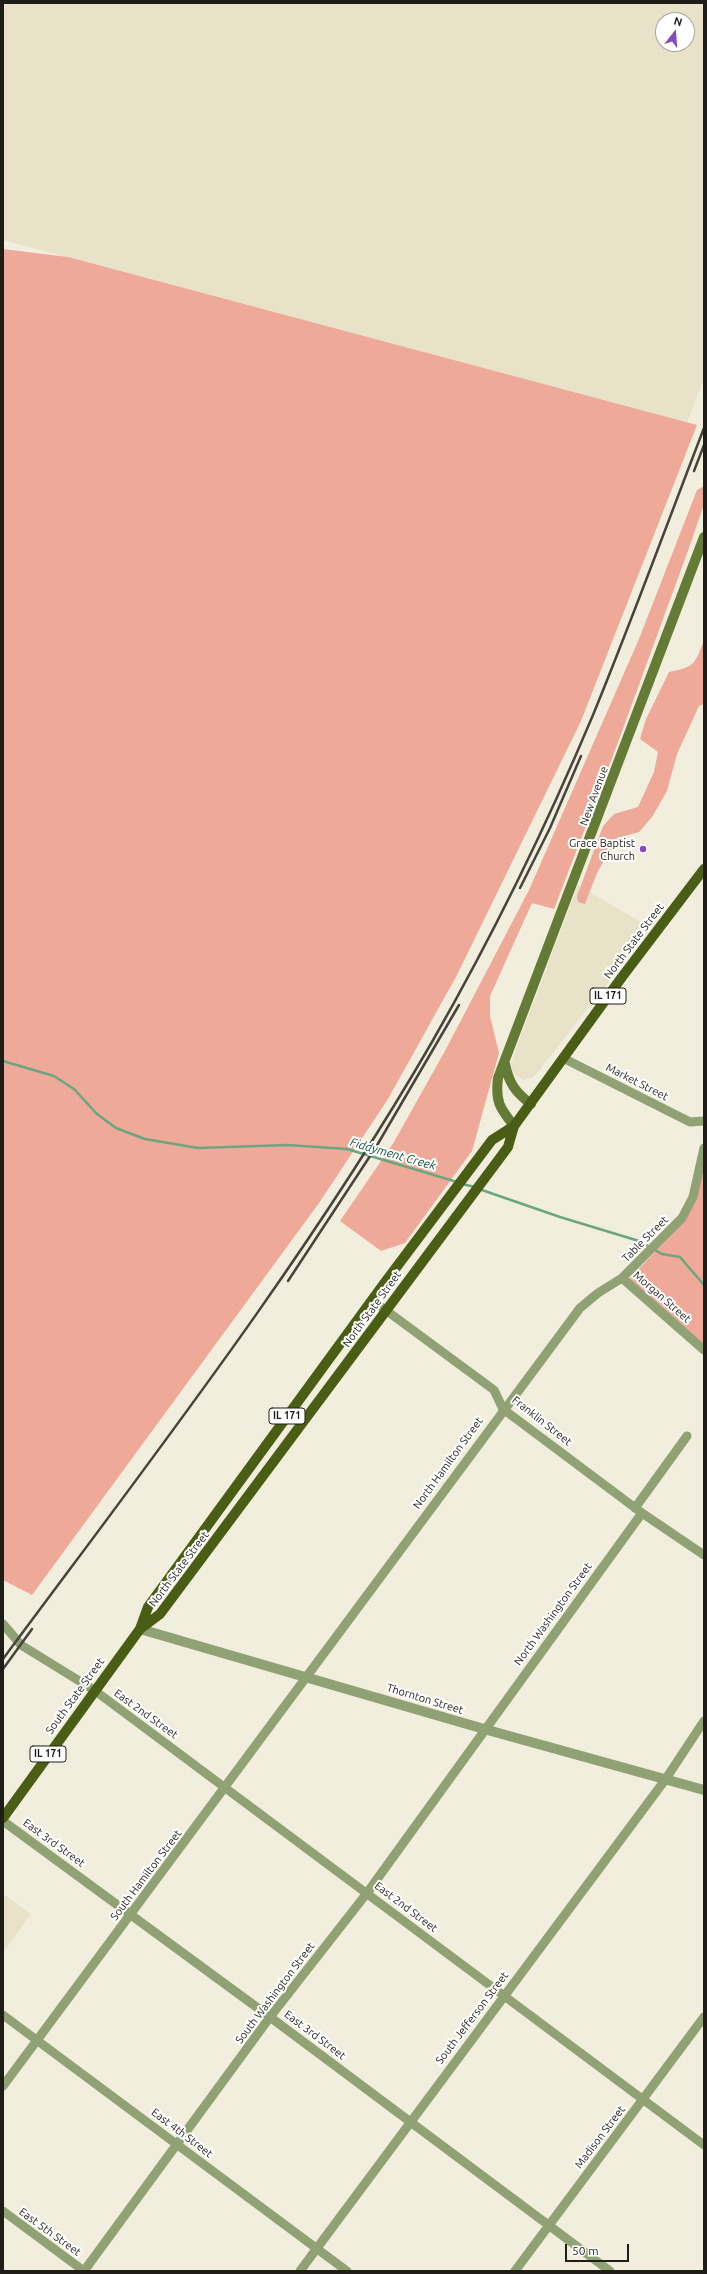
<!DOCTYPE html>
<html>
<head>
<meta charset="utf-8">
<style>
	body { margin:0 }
	#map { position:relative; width:707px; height:2274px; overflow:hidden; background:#f2eedd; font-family:Ubuntu,sans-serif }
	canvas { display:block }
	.frame { position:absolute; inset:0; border:4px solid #1f1d17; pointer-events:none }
	.north { position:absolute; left:655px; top:12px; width:40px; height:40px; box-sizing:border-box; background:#fff; border:1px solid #a5a5a2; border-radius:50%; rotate:17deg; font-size:11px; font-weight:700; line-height:16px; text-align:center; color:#1f1d17 }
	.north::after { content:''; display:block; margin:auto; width:14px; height:18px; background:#854ac0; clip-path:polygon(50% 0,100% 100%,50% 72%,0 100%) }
	.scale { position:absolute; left:565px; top:2244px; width:64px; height:18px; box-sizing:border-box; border:2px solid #1f1d17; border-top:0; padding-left:5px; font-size:12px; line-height:14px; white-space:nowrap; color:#1f1d17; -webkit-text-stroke:3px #fff; paint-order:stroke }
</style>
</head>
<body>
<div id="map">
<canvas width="707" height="2274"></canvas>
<div class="frame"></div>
<div class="north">N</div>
<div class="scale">50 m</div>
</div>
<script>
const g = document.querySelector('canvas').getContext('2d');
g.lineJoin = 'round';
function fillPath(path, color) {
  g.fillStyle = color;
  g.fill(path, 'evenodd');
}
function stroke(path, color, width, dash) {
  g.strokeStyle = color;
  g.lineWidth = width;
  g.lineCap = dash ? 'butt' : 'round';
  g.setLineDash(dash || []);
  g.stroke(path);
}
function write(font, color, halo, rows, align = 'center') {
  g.font = font + ' Ubuntu,sans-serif';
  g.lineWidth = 4;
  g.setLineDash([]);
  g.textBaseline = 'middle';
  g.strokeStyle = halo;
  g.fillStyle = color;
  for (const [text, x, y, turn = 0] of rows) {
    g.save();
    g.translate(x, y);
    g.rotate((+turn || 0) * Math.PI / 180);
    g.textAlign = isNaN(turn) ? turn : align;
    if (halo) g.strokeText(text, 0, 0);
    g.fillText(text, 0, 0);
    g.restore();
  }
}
const built = new Path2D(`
	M 3,3 L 704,3 L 704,379 L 687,423 L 3,240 ZM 663,20 L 687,20 L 687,44 L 663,44 Z
	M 578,885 L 651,928 L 534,1077 L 523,1080 L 512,1072 L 511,1062 Z
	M 3,1894 L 31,1914 L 3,1953 Z`);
const green = new Path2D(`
	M 3,249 L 68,257 L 697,425 L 581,721 L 457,975 L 388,1099 L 319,1203 L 32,1595 L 3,1580 Z
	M 704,486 L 704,504 L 689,548 L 617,745 L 554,909 L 532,903 L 490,996 L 490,1016 L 499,1053 L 472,1151 L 405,1243 L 381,1251 L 340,1221 L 394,1142 L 446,1049 L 529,890 L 639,639 L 697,490 Z
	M 704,640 L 704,704 L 699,706 L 677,754 L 667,791 L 652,817 L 639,832 L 617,838 L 597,873 L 585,904 L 578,902 L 577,896 L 603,826 L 614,814 L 638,807 L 654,772 L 658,752 L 640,739 L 646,719 L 669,672 C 695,667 695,664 704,640 Z
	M 704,1170 L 704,1346 L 629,1279 L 674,1232 L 694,1205 Z`);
const stream = new Path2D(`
	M 3,1061 L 54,1076 L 74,1089 L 97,1114 L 116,1128 L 145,1139 L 198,1148 L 288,1145 L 347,1149 L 457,1182
	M 462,1184 L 475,1187
	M 479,1189 L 560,1217 L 639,1241 L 662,1254 L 680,1257 L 704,1285`);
const minor = new Path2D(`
	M 563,1058 L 690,1122 L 704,1121
	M 622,1278 L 704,1350
	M 372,1300 L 494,1390 L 503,1409 L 642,1513 L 704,1555
	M 635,1508 L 687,1436
	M 3,1624 L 21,1645 L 94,1690 L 704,2145
	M 3,1821 L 270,2017 L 610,2271
	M 3,2015 L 347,2271
	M 3,2086 C 196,1827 387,1567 580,1308 L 598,1293 L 622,1278 L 682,1218 L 693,1197 L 704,1148
	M 3,2211 L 84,2271
	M 84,2271 L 270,2017 L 367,1893 L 642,1513
	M 300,2271 L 665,1780 L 704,1721
	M 515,2271 L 704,2017`);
const tertiary = new Path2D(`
	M 140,1629 L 484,1729 L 704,1790`);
const secondary = new Path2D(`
	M 505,1064 C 509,1083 515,1092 531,1104
	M 514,1126 C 500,1108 495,1102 498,1078 L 704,537`);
const primary = new Path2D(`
	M 140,1629 L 148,1607 L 383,1285 L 492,1140 L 514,1126
	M 3,1818 L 140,1629 L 160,1614 L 508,1147 L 514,1126 L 622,977 L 704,869`);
const rail = new Path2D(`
	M 694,471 L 704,445
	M 520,888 L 550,828 L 581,756
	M 288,1281 L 376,1147 L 459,1005
	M 3,1659 C 152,1458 306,1260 432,1042 C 492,937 546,827 593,715 C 632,620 667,524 704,428
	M 3,1669 L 32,1629`);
const markers = [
	[643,849,4,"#854ac0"]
];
const shields = [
	[608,996,36],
	[287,1416,36],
	[48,1754,36]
];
const shieldNames = [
	["IL 171",608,996],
	["IL 171",287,1416],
	["IL 171",48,1754]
];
const streetNames = [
	["New Avenue",594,796,-70],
	["North State Street",634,941,-53],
	["Market Street",637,1082,27],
	["Table Street",645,1239,-45],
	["Morgan Street",662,1297,41],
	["North State Street",372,1309,-54],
	["Franklin Street",542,1421,38],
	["North Hamilton Street",448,1463,-54],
	["North State Street",179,1569,-53],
	["North Washington Street",553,1614,-54],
	["South State Street",75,1696,-54],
	["Thornton Street",425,1699,17],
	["East 2nd Street",146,1714,36],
	["East 3rd Street",54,1843,36],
	["South Hamilton Street",146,1875,-53],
	["East 2nd Street",406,1907,37],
	["South Washington Street",275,1993,-53],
	["South Jefferson Street",472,2018,-53],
	["East 3rd Street",315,2035,37],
	["East 4th Street",182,2133,37],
	["Madison Street",600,2137,-53],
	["East 5th Street",50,2232,36]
];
const poiNames = [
	["Grace Baptist",635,843],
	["Church",635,856]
];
const waterNames = [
	["Fiddyment Creek",393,1154,16]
];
fillPath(built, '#e8e2c9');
fillPath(green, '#efa998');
stroke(stream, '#6aa67e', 2.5);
stroke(minor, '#90a173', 9);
stroke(tertiary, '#90a173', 10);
stroke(secondary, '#647b35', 10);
stroke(primary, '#495d14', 10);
stroke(rail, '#46443c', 2.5);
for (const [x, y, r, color] of markers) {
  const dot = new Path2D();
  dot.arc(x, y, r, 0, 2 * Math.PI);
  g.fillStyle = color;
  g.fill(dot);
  stroke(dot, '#fff', 1.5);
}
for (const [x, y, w] of shields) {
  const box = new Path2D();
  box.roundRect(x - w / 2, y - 8, w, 16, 3);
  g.fillStyle = '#fff';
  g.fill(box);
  stroke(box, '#1f1d17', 1);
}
write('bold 10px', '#1f1d17', null, shieldNames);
write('11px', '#1f1d17', '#fff', streetNames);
write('11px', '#1f1d17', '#fff', poiNames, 'right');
write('italic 12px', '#0e5630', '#fff', waterNames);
</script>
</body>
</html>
